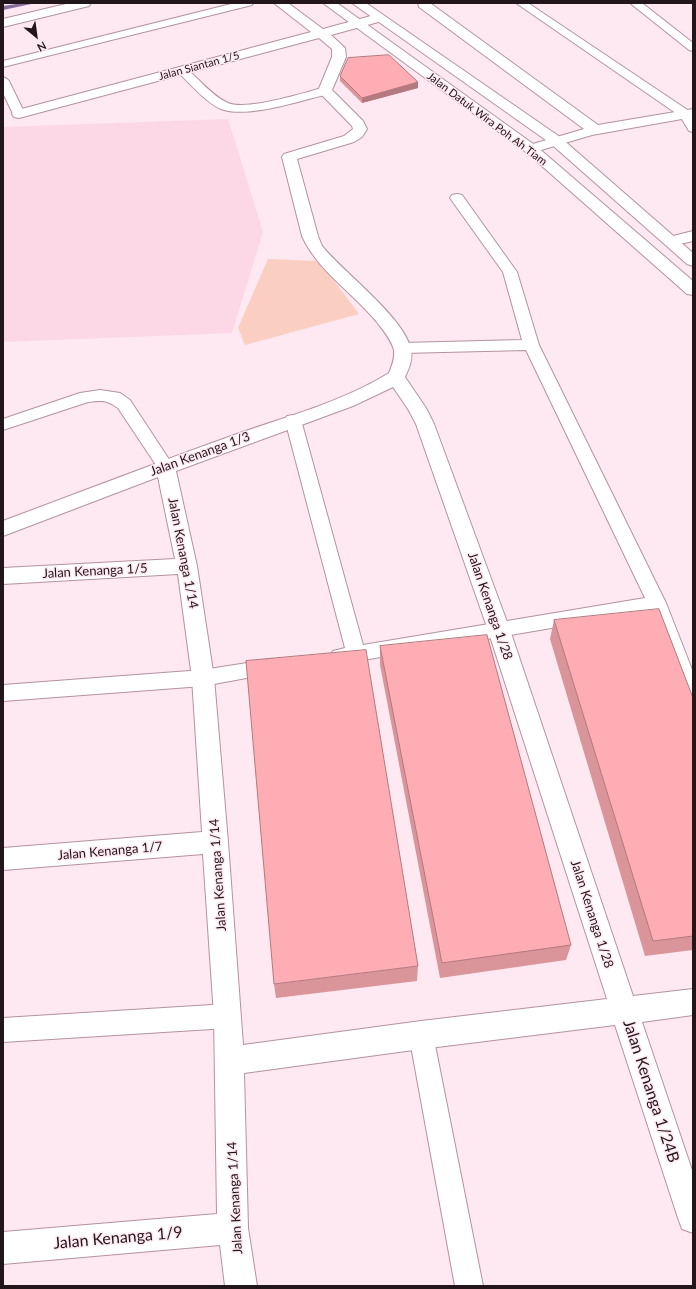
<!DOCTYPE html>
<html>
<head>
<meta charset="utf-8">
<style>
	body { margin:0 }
	#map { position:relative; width:696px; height:1289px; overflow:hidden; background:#fee8f1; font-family:Lato,sans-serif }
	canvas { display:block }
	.frame { position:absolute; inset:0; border:4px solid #22161b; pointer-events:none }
	.north { position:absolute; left:16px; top:16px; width:40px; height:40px; -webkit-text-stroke:3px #fee8f1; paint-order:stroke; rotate:151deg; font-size:11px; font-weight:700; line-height:16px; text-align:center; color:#22161b }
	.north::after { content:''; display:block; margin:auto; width:14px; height:18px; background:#22161b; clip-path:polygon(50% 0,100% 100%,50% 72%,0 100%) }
</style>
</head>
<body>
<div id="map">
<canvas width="696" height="1289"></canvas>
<div class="frame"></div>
<div class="north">N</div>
</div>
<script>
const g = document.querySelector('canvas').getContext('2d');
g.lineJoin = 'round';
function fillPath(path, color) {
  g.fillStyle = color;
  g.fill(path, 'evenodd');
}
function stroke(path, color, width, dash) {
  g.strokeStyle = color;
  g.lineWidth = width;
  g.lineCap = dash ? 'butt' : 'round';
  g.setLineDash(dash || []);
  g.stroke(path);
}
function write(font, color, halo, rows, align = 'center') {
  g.font = font + ' Lato,sans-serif';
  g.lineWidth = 3;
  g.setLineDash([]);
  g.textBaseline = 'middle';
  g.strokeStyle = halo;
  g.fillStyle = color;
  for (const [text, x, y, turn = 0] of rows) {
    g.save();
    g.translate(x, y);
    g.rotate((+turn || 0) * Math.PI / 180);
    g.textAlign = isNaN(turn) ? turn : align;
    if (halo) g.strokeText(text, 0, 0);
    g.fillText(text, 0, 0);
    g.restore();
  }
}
const built = new Path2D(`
	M 228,119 L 263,232 L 232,333 L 3,342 L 3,127 Z`);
const green = new Path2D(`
	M 268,259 L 316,261 L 323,266 L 359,314 L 245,345 L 238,328 Z`);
const stream = new Path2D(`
	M 23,3 L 36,3 L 3,10 L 3,6 Z`);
const lane = new Path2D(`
	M 235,3 L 253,3 L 252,5 L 3,67 L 3,61 Z
	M 516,3 L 528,3 L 689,111 L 693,117 L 693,132 L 689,131 L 680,116 Z
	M 630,3 L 642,3 L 693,43 L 693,51 L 689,50 Z
	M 183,68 L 187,69 C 199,79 212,96 228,103 C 246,111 304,93 325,87 L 329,88 L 331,91 L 329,94 C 301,100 248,119 221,109 C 207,103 190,84 179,73 L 177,71 L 179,69 Z
	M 3,77 L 7,79 L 9,81 L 25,114 L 23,117 L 15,117 L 13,114 L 3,93 Z
	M 457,194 L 462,195 L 517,272 L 539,345 L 666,603 L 693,672 L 693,705 L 686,703 L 683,697 L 651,611 L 340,664 L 333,661 L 330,656 L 333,651 L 345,648 L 285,420 L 287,416 L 293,415 L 299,416 L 301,420 L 363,645 L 645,598 L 526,350 L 402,353 L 397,351 L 394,348 L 397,345 L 402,343 L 522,340 L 503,272 L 450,198 L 452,195 Z
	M 100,390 L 120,393 L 130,400 L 174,467 L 172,471 L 166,473 L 160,471 L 118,408 C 107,400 102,400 88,402 L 3,430 L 3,419 L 80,393 Z
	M 272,659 L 279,662 L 282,667 L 279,672 L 203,686 L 3,701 L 3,685 L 203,670 Z
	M 228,1004 L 236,1008 L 240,1016 L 236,1024 L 228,1028 L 3,1042 L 3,1018 Z
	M 421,1023 L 430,1026 L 433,1035 L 483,1286 L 455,1286 L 409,1035 L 412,1026 Z`);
const street = new Path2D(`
	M 70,3 L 91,3 L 89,6 L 3,27 L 3,19 Z
	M 274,3 L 288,3 L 323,29 L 378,14 L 382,15 L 384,18 L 382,21 L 331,35 L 345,48 L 346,57 L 332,90 L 363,121 L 367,129 L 362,137 L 354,142 L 297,159 L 318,236 L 322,246 C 344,273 405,318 411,350 C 413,360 409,368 405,377 L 426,408 L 434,424 L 510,630 L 633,996 L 693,989 L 693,1015 L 642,1022 L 693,1173 L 693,1233 L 682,1229 L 678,1218 L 615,1025 L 421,1049 L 244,1073 L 248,1228 L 257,1286 L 225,1286 L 220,1245 L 3,1264 L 3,1232 L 217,1214 L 214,1016 L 203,854 L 3,870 L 3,848 L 202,832 L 192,678 L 178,574 L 3,584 L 3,568 L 175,559 L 158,477 L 3,536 L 3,521 C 81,492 158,462 237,434 C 288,416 342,402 389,373 C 392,366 395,358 394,350 C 391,339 383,330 376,321 C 353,293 317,270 302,236 L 282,157 L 284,154 L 344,136 L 353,129 L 352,126 L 318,91 L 332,57 L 332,49 L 319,38 L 19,118 L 14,117 L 12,114 L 14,111 L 311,32 ZM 393,387 L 408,409 L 416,424 L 488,630 L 607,999 L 421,1021 L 243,1045 L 228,842 L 214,678 L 197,566 L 176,471 L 353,406 Z
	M 418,3 L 430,3 L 598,125 L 693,109 L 693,117 L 592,135 L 531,153 L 526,152 L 524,149 L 526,146 L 584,129 L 419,7 Z
	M 693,231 L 693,241 L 671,246 L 665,244 L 663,241 L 665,238 Z`);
const secondary = new Path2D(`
	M 323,3 L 337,3 L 536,146 L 693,281 L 693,295 L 687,294 L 526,152 Z
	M 352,3 L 366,3 L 560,137 L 693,253 L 693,266 L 687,264 L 550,143 Z`);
const wall = new Path2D(`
	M 340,76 L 418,88 L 362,103 L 340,81 Z
	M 554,620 L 693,698 L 693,950 L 645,956 L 550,639 Z
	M 380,646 L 571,945 L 566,960 L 440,978 L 380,665 Z
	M 418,966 L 417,981 L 276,998 L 274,984 Z`);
const shadedWall = new Path2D(`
	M 418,82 L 418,88 L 362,103 L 362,98 Z`);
const building = new Path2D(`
	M 389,55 L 418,82 L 362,98 L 340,76 L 348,58 Z
	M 659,609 L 693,698 L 693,936 L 653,941 L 554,620 Z
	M 487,635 L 571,945 L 442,963 L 380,646 Z
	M 366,650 L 418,966 L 274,984 L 246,661 Z`);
const farStreetnames = [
	["Jalan Siantan 1/5",199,66,-15],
	["Jalan Datuk Wira Poh Ah Tiam",487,119,37]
];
const streetNames = [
	["Jalan Kenanga 1/3",200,454,-20],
	["Jalan Kenanga 1/14",183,553,79],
	["Jalan Kenanga 1/5",95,571,-3],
	["Jalan Kenanga 1/28",490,606,71],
	["Jalan Kenanga 1/7",110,851,-5],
	["Jalan Kenanga 1/14",218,875,-94],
	["Jalan Kenanga 1/28",592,914,72],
	["Jalan Kenanga 1/14",235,1198,-93]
];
const nearStreetnames = [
	["Jalan Kenanga 1/24B",651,1091,72],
	["Jalan Kenanga 1/9",118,1238,-5]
];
fillPath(built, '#fcd8e7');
fillPath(green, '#facfc2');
fillPath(stream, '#876e9c');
stroke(lane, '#b492a0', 2);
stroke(street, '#b492a0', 2);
stroke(secondary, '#b492a0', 2);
fillPath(lane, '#fff');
fillPath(street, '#fff');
fillPath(secondary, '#fff');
fillPath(wall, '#da959b');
fillPath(shadedWall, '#b2797e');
fillPath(building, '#feadb4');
stroke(building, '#b2797e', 1);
write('11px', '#22161b', '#fee8f1', farStreetnames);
write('13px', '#22161b', '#fee8f1', streetNames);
write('16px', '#22161b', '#fee8f1', nearStreetnames);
</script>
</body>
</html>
